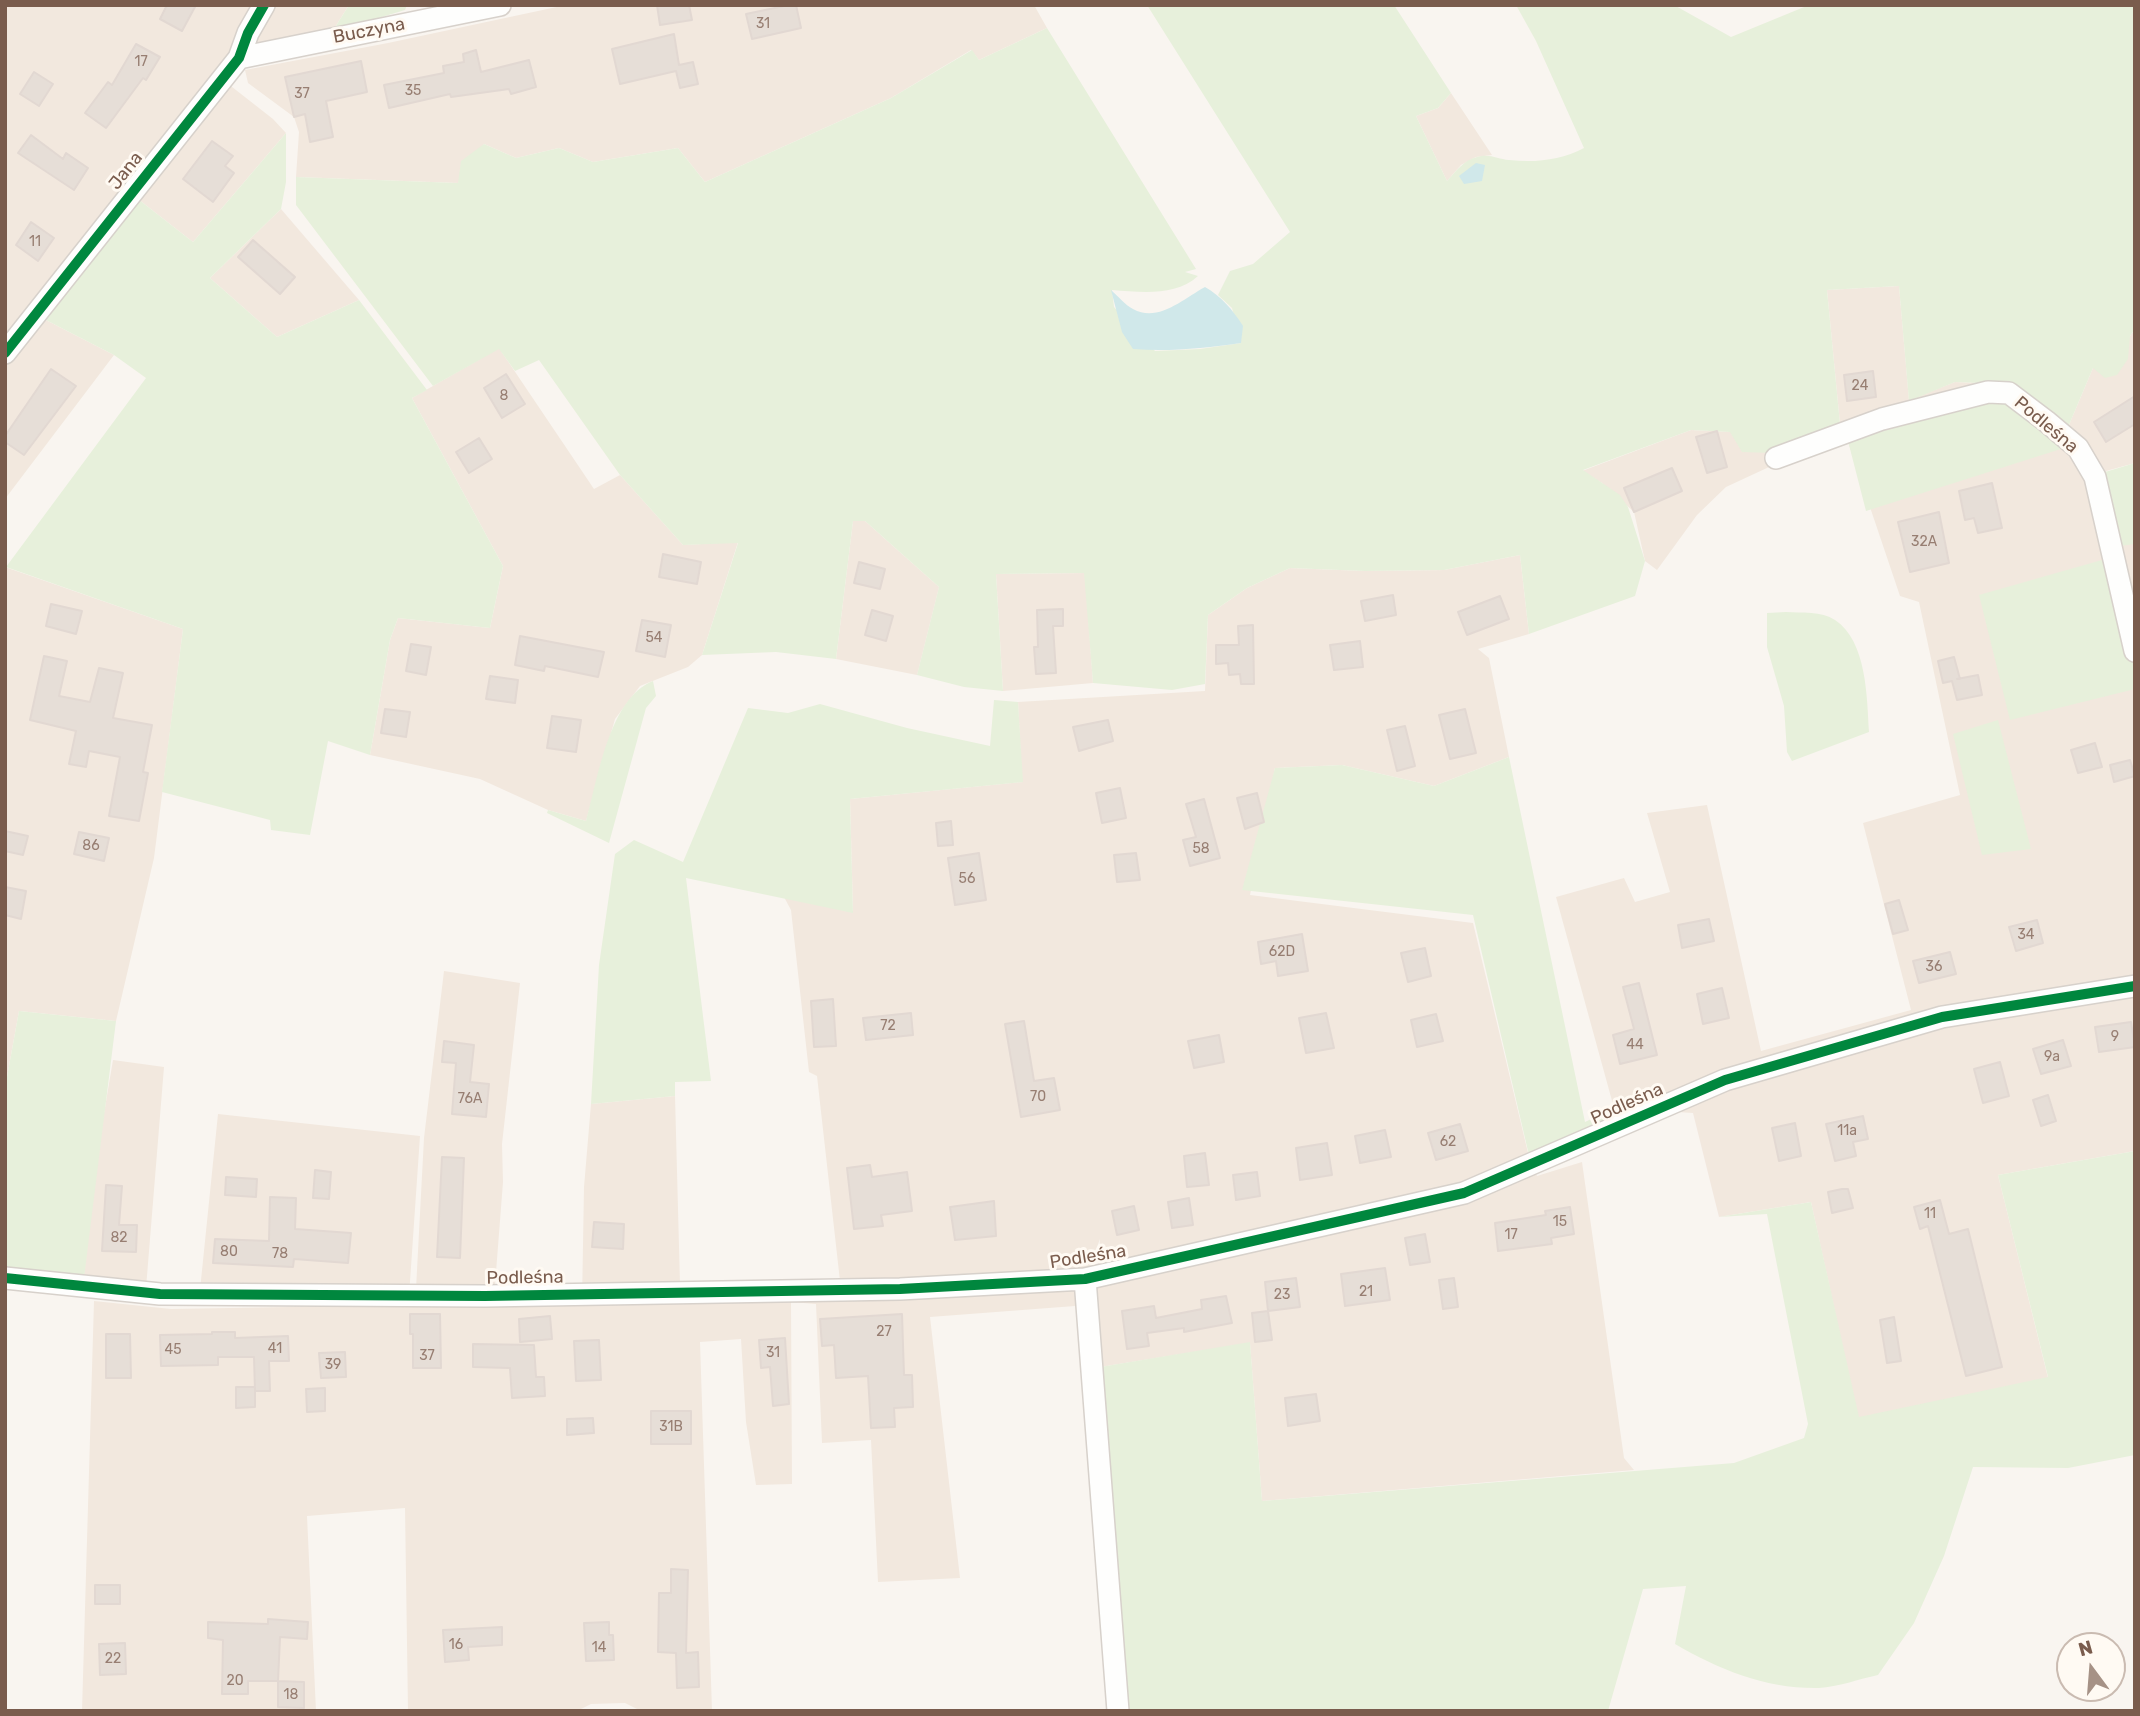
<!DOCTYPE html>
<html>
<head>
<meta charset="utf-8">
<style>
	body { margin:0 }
	#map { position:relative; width:2140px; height:1716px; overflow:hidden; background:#f9f5f0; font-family:Rubik,sans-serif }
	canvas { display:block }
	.frame { position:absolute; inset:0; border:7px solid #7a5c4d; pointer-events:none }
	.north { position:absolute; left:2056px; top:1632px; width:70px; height:70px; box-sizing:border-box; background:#fffaf3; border:2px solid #cabbb1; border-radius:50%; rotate:344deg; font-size:19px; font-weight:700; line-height:28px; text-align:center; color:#7a5c4d }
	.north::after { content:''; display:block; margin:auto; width:24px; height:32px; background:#a69286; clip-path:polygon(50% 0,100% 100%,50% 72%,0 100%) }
</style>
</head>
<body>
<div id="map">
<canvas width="2140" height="1716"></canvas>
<div class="frame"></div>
<div class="north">N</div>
</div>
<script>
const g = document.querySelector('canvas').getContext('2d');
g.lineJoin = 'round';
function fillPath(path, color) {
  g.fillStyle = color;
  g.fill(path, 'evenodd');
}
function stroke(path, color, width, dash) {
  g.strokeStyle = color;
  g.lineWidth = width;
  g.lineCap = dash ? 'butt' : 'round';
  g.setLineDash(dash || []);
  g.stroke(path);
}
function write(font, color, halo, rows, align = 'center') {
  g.font = font + ' Rubik,sans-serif';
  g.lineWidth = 6;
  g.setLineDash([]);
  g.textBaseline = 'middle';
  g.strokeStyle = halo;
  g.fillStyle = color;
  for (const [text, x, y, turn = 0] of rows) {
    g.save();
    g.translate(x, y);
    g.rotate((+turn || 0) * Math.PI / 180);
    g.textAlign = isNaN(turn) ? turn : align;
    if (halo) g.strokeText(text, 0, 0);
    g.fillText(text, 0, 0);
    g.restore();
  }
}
const residential = new Path2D(`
	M 5,5 L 349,5 L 332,32 L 247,51 L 222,61 L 5,340 Z
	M 566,5 L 1034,5 L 1047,28 L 979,60 L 971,50 L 891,98 L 705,182 L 678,148 L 593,162 L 559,148 L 516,158 L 484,144 L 458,183 L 296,177 L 299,132 L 294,117 L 248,83 L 245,70 L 388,43 Z
	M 227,83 L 273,119 L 286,133 L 193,242 L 138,199 Z
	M 1451,93 L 1492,155 L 1476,157 L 1461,165 L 1447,181 L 1416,116 L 1438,108 Z
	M 281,209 L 359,300 L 277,337 L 210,278 Z
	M 1899,286 L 1909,400 L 1955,382 L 2004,384 L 2051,411 L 2066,432 L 2093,368 L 2130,336 L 2135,329 L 2135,463 L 2106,471 L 2135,544 L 2135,1151 L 1998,1175 L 2048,1378 L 1858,1418 L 1811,1202 L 1719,1217 L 1693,1113 L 1614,1108 L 1556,897 L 1624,878 L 1635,902 L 1670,892 L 1647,813 L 1707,805 L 1761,1051 L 1911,1010 L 1863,823 L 1960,795 L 1919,602 L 1900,596 L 1848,442 L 1782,461 L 1726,487 L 1697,515 L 1657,570 L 1645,561 L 1634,512 L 1602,483 L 1582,471 L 1691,430 L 1731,432 L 1772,453 L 1803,436 L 1840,424 L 1827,290 Z
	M 42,318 L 114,355 L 5,499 L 5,367 Z
	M 499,348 L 594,489 L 620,475 L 683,545 L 738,542 L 702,655 L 688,667 L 640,686 L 615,719 L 586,821 L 548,810 L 480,779 L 370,755 L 390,640 L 398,618 L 490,628 L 503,566 L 412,398 Z
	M 853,521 L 865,521 L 939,587 L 917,675 L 836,659 Z
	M 1520,555 L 1529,634 L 1478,649 L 1489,658 L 1509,757 L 1434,786 L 1342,765 L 1275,768 L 1250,895 L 1473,923 L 1529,1157 L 1537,1176 L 1582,1162 L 1624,1458 L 1634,1470 L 1262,1501 L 1250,1343 L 1100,1367 L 1097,1288 L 1100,1239 L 1075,1306 L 930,1317 L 960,1578 L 878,1582 L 871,1440 L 822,1443 L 816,1304 L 791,1302 L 792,1484 L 756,1485 L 746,1422 L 741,1339 L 700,1342 L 712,1711 L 641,1711 L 625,1703 L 591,1704 L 577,1711 L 408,1711 L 405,1508 L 307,1516 L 316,1711 L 82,1711 L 94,1301 L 171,1309 L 582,1302 L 584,1187 L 591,1104 L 675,1096 L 680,1284 L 841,1290 L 817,1076 L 809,1072 L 791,910 L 784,897 L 853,912 L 850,799 L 1022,782 L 1018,702 L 1205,691 L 1208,615 L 1247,588 L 1290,568 L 1365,571 L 1444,570 Z
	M 5,567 L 183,629 L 154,858 L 116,1021 L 19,1011 L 5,1088 Z
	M 1085,573 L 1093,683 L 1003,691 L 996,574 Z
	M 444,971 L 520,983 L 502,1144 L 503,1182 L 495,1285 L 416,1289 L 424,1138 Z
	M 113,1060 L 164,1067 L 146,1288 L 83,1286 L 91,1190 Z
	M 218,1114 L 420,1136 L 409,1296 L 200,1290 Z`);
const green = new Path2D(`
	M 349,5 L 407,5 L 405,10 L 332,32 Z
	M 1147,5 L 1394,5 L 1451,93 L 1438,108 L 1416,116 L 1447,181 C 1456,171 1464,160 1477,157 C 1489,153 1498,159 1509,160 C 1536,163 1561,160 1584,148 L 1536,41 L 1516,5 L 1674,5 L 1731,37 L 1809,5 L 2135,5 L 2135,329 L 2130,336 L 2128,359 L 2117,375 L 2105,378 L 2093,368 L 2066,432 L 2051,411 L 2004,384 L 1955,382 L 1909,401 L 1899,286 L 1827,290 L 1840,424 L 1803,436 L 1772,453 L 1742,452 L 1730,432 L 1691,430 L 1583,470 L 1620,495 L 1628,507 L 1645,561 L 1635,596 L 1529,634 L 1520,555 L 1444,570 L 1365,571 L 1290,568 L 1247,588 L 1208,615 L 1205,684 L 1172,690 L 1093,683 L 1084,573 L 996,574 L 1003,691 L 964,687 L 917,675 L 939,587 L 865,521 L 853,521 L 836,659 L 776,652 L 702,655 L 738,543 L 683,545 L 620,475 L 539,360 L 515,371 L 499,349 L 433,386 L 296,205 L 296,177 L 458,183 L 461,161 L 484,144 L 516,158 L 559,148 L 593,162 L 678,148 L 705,182 L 891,98 L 972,50 L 979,60 L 1047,28 L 1196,269 L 1185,272 L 1198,276 C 1175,297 1140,292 1112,290 L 1114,307 L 1155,351 L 1200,349 L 1241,343 L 1232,308 L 1218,295 L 1230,271 L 1253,264 L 1290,232 Z
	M 286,133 L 286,182 L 281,209 L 210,278 L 277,337 L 359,300 L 427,390 L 412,398 L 503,566 L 490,628 L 398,618 L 390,640 L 370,755 L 328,741 L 310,835 L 271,830 L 270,820 L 162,792 L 183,629 L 6,567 L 146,378 L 114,355 L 42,318 L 138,199 L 193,242 Z
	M 2005,397 L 2064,448 L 1866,511 L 1848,441 Z
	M 2135,463 L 2135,544 L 2120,546 L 2105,472 Z
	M 2109,558 L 2135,671 L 2135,689 L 2010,720 L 1979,595 Z
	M 1786,612 C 1802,613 1821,611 1835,620 C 1867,641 1867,698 1869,732 L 1792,761 L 1787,752 L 1784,706 L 1767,647 L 1767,613 Z
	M 653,681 L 656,696 L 646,708 L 609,843 L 547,813 L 548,810 L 586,821 C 598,779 609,698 653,681 Z
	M 994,700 L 1018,702 L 1023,782 L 850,799 L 853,913 L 686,878 L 711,1081 L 675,1082 L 675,1096 L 591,1104 L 599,965 L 615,854 L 634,840 L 683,862 L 748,708 L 788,713 L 820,704 L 907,728 L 990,746 Z
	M 1998,720 L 2031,849 L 1982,855 L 1953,734 Z
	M 1509,757 L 1585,1122 L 1614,1108 L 1636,1109 L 1531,1164 L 1473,915 L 1242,890 L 1275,768 L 1342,765 L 1434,786 Z
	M 19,1011 L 116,1021 L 83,1286 L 5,1278 L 5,1088 Z
	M 2135,1151 L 2135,1455 L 2068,1468 L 1973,1467 L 1944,1556 L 1914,1623 L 1878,1675 C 1859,1679 1838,1687 1819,1688 C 1766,1689 1720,1670 1675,1644 L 1686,1586 L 1643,1589 L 1608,1711 L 1118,1711 L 1100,1367 L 1250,1342 L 1262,1501 L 1734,1463 L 1804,1438 L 1808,1424 L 1767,1214 L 1719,1217 L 1811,1202 L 1859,1417 L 2048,1377 L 1998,1175 Z`);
const water = new Path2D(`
	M 1476,163 L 1485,165 L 1482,181 L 1464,184 L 1459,176 Z
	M 1205,287 C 1222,297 1232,309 1243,326 L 1241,343 C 1205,348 1170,352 1133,349 L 1122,332 L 1111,290 C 1118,296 1125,305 1133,309 C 1158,323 1183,299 1205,287 Z`);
const building = new Path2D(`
	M 167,5 L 196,5 L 182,31 L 160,19 Z
	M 657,5 L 689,5 L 692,20 L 660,25 Z
	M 789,5 L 796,5 L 801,28 L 752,39 L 746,14 Z
	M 674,34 L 679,65 L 693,62 L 698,84 L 680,88 L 676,71 L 620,84 L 612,49 Z
	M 136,44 L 160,57 L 146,80 L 143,78 L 106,128 L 85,113 L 108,82 L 112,85 Z
	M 476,50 L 481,72 L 529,60 L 536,87 L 511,94 L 509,89 L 451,97 L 450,94 L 389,108 L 384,85 L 444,73 L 443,66 L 464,62 L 463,54 Z
	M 361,61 L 367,92 L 326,101 L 333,137 L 310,142 L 305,114 L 294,117 L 285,77 Z
	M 34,72 L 53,84 L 39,106 L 20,94 Z
	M 31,135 L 63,159 L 66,153 L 88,168 L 74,190 L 18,153 Z
	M 212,141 L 233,156 L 225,166 L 234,173 L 213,202 L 183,179 Z
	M 31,222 L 54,238 L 38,261 L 16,245 Z
	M 253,240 L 295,277 L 280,294 L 238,257 Z
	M 51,369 L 76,386 L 24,455 L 5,442 L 5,436 Z
	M 1873,371 L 1876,397 L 1847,401 L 1844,375 Z
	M 506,374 L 525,404 L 502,418 L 484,388 Z
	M 2135,396 L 2135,424 L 2106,442 L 2094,422 Z
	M 1717,431 L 1727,467 L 1707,473 L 1696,437 Z
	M 479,438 L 492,459 L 469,473 L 456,452 Z
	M 1672,468 L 1682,491 L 1634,512 L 1624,488 Z
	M 1992,483 L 2002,528 L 1978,533 L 1974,518 L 1965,520 L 1959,491 Z
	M 1939,512 L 1949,563 L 1910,572 L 1898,522 Z
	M 663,554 L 701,562 L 697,584 L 659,577 Z
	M 859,562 L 885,569 L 880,589 L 854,583 Z
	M 1393,595 L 1396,615 L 1365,621 L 1361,601 Z
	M 1500,596 L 1509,619 L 1467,635 L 1458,612 Z
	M 51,604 L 82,611 L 76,634 L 46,626 Z
	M 1063,609 L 1063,626 L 1053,626 L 1056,673 L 1036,674 L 1034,647 L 1038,647 L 1037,610 Z
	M 872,610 L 893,616 L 886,641 L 865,635 Z
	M 642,620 L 671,625 L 665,657 L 636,651 Z
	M 1253,625 L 1254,684 L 1241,684 L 1240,674 L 1229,675 L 1228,663 L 1216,664 L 1216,645 L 1239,645 L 1238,626 Z
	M 520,636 L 604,652 L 598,677 L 545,666 L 544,671 L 515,665 Z
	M 1360,641 L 1363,667 L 1334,670 L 1330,645 Z
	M 411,644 L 431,647 L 426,675 L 406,671 Z
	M 44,656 L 67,661 L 59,696 L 90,702 L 99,668 L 123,673 L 113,718 L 152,725 L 143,772 L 148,773 L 139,821 L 109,816 L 120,757 L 89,751 L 86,767 L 69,764 L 76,731 L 30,720 Z
	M 1954,657 L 1960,679 L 1957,679 L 1978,675 L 1982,695 L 1957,700 L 1952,681 L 1943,683 L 1938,661 Z
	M 490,676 L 518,680 L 515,703 L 486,699 Z
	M 385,709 L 410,712 L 406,737 L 381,733 Z
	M 1465,709 L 1476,753 L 1450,759 L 1439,715 Z
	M 552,716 L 581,720 L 576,752 L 547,748 Z
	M 1108,720 L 1113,741 L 1079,751 L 1073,727 Z
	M 1405,726 L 1415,766 L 1397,771 L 1387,730 Z
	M 2095,743 L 2102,767 L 2078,773 L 2071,750 Z
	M 2130,760 L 2135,776 L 2114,782 L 2110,765 Z
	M 1120,788 L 1126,818 L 1102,823 L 1096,793 Z
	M 1257,793 L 1264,822 L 1245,829 L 1237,798 Z
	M 1204,799 L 1220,858 L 1190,866 L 1183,840 L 1196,837 L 1186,804 Z
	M 951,821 L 953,845 L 938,846 L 936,823 Z
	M 5,831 L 28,836 L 23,855 L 5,851 Z
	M 79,832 L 109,838 L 104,861 L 74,854 Z
	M 979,853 L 986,900 L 955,905 L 948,858 Z
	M 1136,853 L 1140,880 L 1117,882 L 1114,855 Z
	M 5,887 L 26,891 L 21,919 L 5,915 Z
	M 1899,900 L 1908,930 L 1893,934 L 1885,904 Z
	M 1709,919 L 1714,941 L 1682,948 L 1678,925 Z
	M 2037,920 L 2043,943 L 2016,951 L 2009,927 Z
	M 1302,934 L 1308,971 L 1278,976 L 1276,961 L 1261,964 L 1258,942 Z
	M 1425,948 L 1431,976 L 1408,982 L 1401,953 Z
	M 1950,952 L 1956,974 L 1919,983 L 1913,961 Z
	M 1639,983 L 1657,1055 L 1620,1064 L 1613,1035 L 1634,1029 L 1623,987 Z
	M 1722,988 L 1729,1018 L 1703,1024 L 1697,994 Z
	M 833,999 L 836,1046 L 814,1047 L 811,1001 Z
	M 911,1013 L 913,1035 L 866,1040 L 863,1018 Z
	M 1326,1013 L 1334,1048 L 1306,1053 L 1299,1018 Z
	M 1436,1014 L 1443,1041 L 1417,1047 L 1411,1020 Z
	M 1024,1021 L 1034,1081 L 1054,1078 L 1060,1110 L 1021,1117 L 1005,1024 Z
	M 2131,1022 L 2135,1047 L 2099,1052 L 2095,1027 Z
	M 1219,1035 L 1224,1062 L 1194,1068 L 1188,1041 Z
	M 2063,1040 L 2071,1066 L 2041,1074 L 2033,1049 Z
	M 444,1041 L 474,1045 L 470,1082 L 489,1084 L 486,1117 L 452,1114 L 456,1063 L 442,1062 Z
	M 2000,1062 L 2009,1096 L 1983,1103 L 1974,1069 Z
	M 2048,1095 L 2056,1121 L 2041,1126 L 2033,1100 Z
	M 1863,1116 L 1868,1139 L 1853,1142 L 1856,1156 L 1835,1161 L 1826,1124 Z
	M 1795,1123 L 1801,1156 L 1779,1161 L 1772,1128 Z
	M 1460,1124 L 1468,1151 L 1436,1160 L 1428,1133 Z
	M 1385,1130 L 1391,1157 L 1360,1163 L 1355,1136 Z
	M 1327,1143 L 1332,1175 L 1300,1180 L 1296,1148 Z
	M 1205,1153 L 1209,1185 L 1187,1187 L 1184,1156 Z
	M 442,1157 L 464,1158 L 460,1258 L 437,1257 Z
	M 870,1165 L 872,1177 L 907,1172 L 912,1211 L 881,1215 L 883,1226 L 854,1229 L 847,1168 Z
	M 315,1170 L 331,1172 L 329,1199 L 313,1198 Z
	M 1257,1172 L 1260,1196 L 1236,1200 L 1233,1175 Z
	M 226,1177 L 257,1179 L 256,1197 L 225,1195 Z
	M 106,1185 L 122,1186 L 119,1225 L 137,1225 L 136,1252 L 102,1251 Z
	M 1842,1189 L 1848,1189 L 1853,1208 L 1832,1213 L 1828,1192 Z
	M 270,1197 L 296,1198 L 295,1229 L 351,1233 L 348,1263 L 294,1259 L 293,1267 L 213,1263 L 215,1239 L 269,1241 Z
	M 1189,1198 L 1193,1225 L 1172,1228 L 1168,1202 Z
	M 1940,1200 L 1949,1234 L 1968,1229 L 2002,1367 L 1966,1376 L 1928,1226 L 1920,1229 L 1914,1207 Z
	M 994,1201 L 996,1236 L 955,1240 L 950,1207 Z
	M 1134,1206 L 1139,1230 L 1117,1235 L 1112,1211 Z
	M 1570,1207 L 1574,1234 L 1551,1238 L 1552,1244 L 1498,1251 L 1495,1223 L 1546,1215 L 1545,1211 Z
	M 594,1222 L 624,1224 L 623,1249 L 592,1247 Z
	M 1425,1234 L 1430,1262 L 1410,1265 L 1405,1238 Z
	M 1385,1268 L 1390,1300 L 1345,1306 L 1341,1274 Z
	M 1296,1278 L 1300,1307 L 1268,1311 L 1265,1282 Z
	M 1454,1278 L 1458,1307 L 1443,1309 L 1439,1280 Z
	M 1226,1296 L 1232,1323 L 1184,1332 L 1184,1328 L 1147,1333 L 1149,1346 L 1127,1349 L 1122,1311 L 1154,1306 L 1156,1318 L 1202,1309 L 1201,1300 Z
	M 1268,1311 L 1272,1340 L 1255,1342 L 1252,1313 Z
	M 410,1314 L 440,1314 L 441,1368 L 413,1368 L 413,1334 L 410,1334 Z
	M 902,1314 L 904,1375 L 912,1375 L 913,1407 L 894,1408 L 895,1427 L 871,1428 L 868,1376 L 836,1378 L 834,1345 L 822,1346 L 820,1319 Z
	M 550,1316 L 552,1339 L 520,1342 L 519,1319 Z
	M 1894,1317 L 1901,1361 L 1887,1363 L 1880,1320 Z
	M 212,1332 L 235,1332 L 235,1338 L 288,1336 L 289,1361 L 269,1361 L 270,1391 L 255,1391 L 254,1357 L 218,1357 L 218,1365 L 161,1366 L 160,1335 L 212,1334 Z
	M 106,1334 L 130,1334 L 131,1378 L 106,1378 Z
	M 785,1338 L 789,1404 L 773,1406 L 770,1367 L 761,1368 L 759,1340 Z
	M 599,1340 L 601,1380 L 576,1381 L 574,1341 Z
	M 473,1344 L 534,1345 L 536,1377 L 544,1377 L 545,1396 L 512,1398 L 510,1368 L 473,1367 Z
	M 345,1352 L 346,1377 L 321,1378 L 319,1353 Z
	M 236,1387 L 255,1387 L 255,1407 L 236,1408 Z
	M 325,1388 L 325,1411 L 307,1412 L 306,1389 Z
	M 1316,1394 L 1320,1421 L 1288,1426 L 1285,1398 Z
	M 651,1411 L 691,1411 L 691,1444 L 651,1444 Z
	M 593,1418 L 594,1433 L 567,1435 L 567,1419 Z
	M 671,1569 L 688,1570 L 686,1653 L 698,1652 L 699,1687 L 677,1688 L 676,1653 L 658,1652 L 659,1593 L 671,1593 Z
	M 95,1585 L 120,1585 L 120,1604 L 95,1604 Z
	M 268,1619 L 308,1622 L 307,1639 L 280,1637 L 278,1681 L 248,1681 L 248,1694 L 222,1694 L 223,1640 L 208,1638 L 208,1622 L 268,1624 Z
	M 609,1622 L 609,1635 L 613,1635 L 614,1660 L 586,1661 L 584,1623 Z
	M 502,1627 L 502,1645 L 468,1647 L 469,1660 L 445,1662 L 443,1630 Z
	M 125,1643 L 126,1674 L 100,1675 L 99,1644 Z
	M 278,1681 L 304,1682 L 304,1708 L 278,1707 Z`);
const minor = new Path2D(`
	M 239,58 L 500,5
	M 5,353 L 239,58 L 248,33 L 264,5
	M 1776,458 L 1882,419 L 1988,392 L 2009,393 L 2046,421 L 2078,448 L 2095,477 L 2135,651
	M 5,1278 L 160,1294 L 485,1296 L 900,1289 L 1085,1279 L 1464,1193 L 1725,1080 L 1942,1017 L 2135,986
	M 1085,1279 L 1118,1711`);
const cycleway = new Path2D(`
	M 5,353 L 239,58 L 248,33 L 264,5
	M 5,1278 L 160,1294 L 485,1296 L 900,1289 L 1085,1279 L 1464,1193 L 1725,1080 L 1942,1017 L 2135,986`);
const numberNames = [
	["31",763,24],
	["17",141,62],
	["35",413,91],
	["37",302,94],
	["11",35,242],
	["24",1860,386],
	["8",504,396],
	["32A",1924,542],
	["54",654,638],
	["86",91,846],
	["58",1201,849],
	["56",967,879],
	["34",2026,935],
	["62D",1282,952],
	["36",1934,967],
	["72",888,1026],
	["9",2115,1037],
	["44",1635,1045],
	["9a",2052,1057],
	["70",1038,1097],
	["76A",470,1099],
	["11a",1847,1131],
	["62",1448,1142],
	["11",1930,1214],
	["15",1560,1222],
	["17",1511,1235],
	["82",119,1238],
	["80",229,1252],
	["78",280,1254],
	["21",1366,1292],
	["23",1282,1295],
	["27",884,1332],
	["41",275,1349],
	["45",173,1350],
	["31",773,1353],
	["37",427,1356],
	["39",333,1365],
	["31B",671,1427],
	["16",456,1645],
	["14",599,1648],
	["22",113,1659],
	["20",235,1681],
	["18",291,1695]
];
const streetNames = [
	["Buczyna",369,31,-11],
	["Jana",126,171,-52],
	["Podleśna",2046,425,40],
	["Podleśna",1627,1104,-24],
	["Podleśna",1088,1257,-9],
	["Podleśna",525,1278,-1]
];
fillPath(residential, '#f2e8de');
fillPath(green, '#e7f0db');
fillPath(water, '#d0e8ea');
fillPath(building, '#e6ded7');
stroke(building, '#e2d8d2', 2);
stroke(minor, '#d7d1cb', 24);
stroke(minor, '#fefefd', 21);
stroke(cycleway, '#00873e', 10);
write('14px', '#977e72', null, numberNames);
write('18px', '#7a5c4d', '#fffaf3', streetNames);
</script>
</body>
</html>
